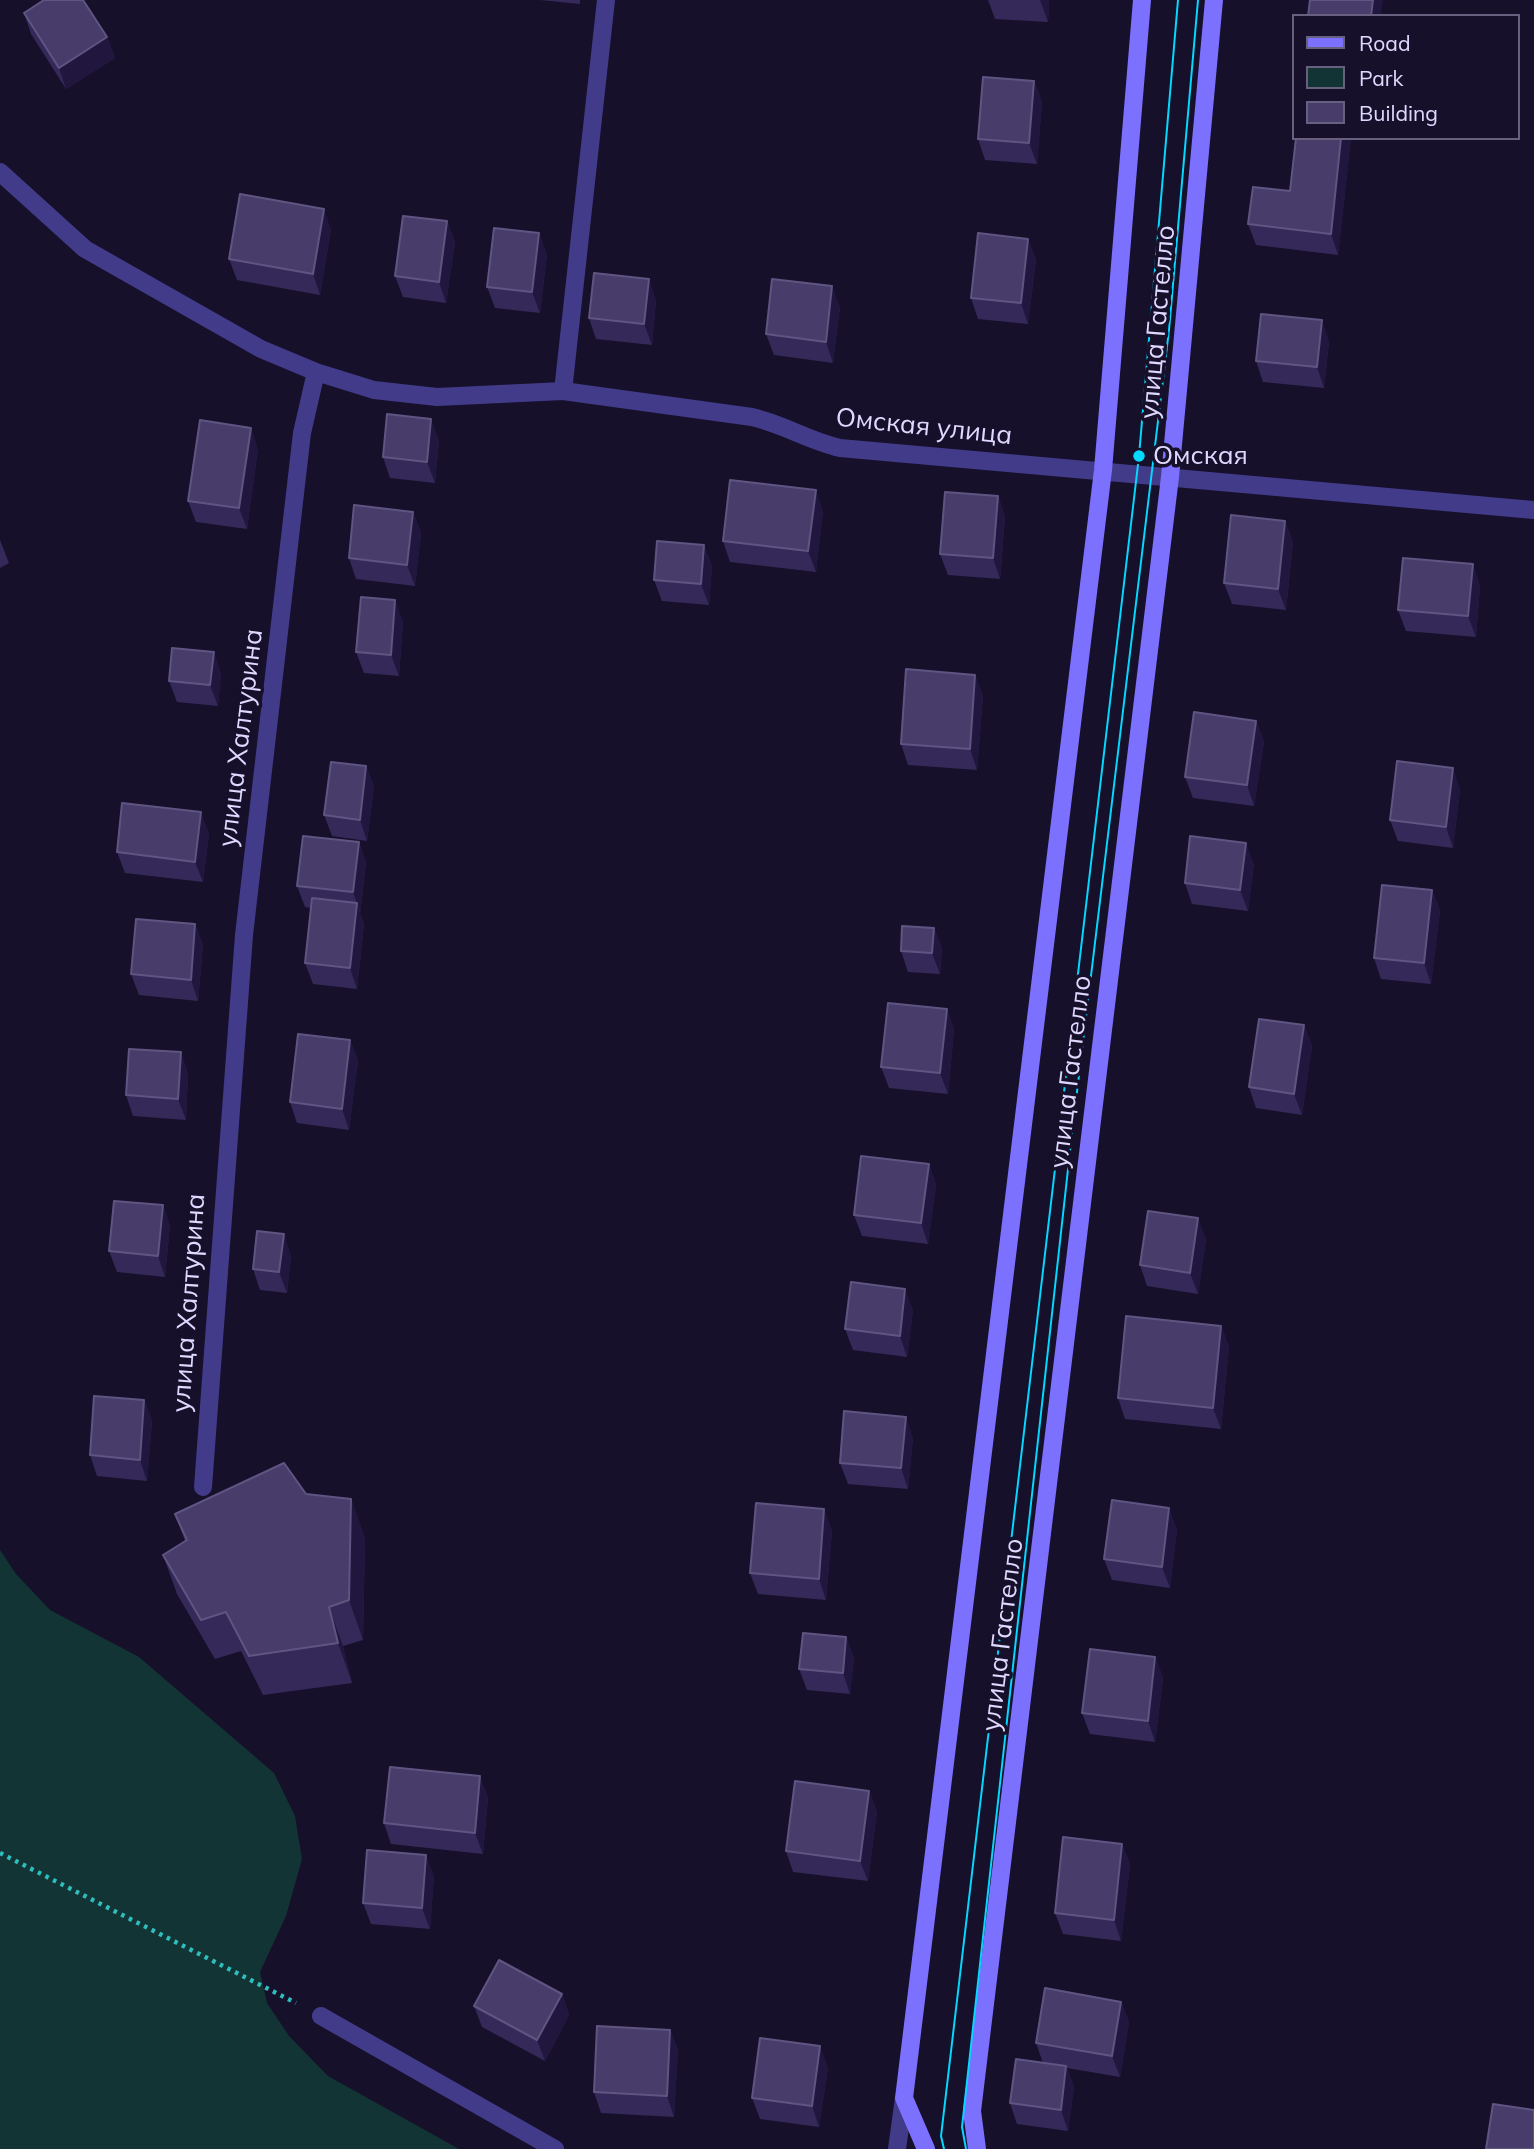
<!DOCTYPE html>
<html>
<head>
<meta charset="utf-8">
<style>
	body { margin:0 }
	#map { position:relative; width:1534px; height:2149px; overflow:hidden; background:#16102a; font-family:Mulish,sans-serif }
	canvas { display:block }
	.legend { position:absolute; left:1292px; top:14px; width:228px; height:126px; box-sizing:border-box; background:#16102a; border:2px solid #67607f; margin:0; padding:9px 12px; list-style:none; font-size:21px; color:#e0d9ff }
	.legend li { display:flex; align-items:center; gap:14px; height:35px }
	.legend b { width:35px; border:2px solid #67607f }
</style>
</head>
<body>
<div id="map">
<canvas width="1534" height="2149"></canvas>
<ul class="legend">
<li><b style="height:9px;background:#7c70ff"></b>Road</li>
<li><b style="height:19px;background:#133434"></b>Park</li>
<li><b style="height:19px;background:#473c6a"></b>Building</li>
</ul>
</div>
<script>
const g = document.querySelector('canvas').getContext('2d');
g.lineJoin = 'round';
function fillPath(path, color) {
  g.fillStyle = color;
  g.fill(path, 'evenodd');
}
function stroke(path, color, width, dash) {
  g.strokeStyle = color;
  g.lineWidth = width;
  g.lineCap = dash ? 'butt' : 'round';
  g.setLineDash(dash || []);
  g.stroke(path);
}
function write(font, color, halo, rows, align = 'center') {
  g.font = font + ' Mulish,sans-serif';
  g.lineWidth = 7;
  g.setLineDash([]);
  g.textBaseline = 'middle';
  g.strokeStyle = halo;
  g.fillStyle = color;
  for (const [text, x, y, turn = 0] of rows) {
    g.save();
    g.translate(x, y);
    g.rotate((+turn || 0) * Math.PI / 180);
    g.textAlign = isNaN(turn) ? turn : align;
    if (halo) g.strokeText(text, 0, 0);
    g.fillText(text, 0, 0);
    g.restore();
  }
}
const green = new Path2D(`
	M 0,1550 L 16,1574 L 50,1610 L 139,1657 L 274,1773 L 295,1816 L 302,1859 L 286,1916 L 260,1972 L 267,2003 L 289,2036 L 328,2076 L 459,2149 L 0,2149 Z`);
const path = new Path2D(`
	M 0,1853 L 296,2003`);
const lane = new Path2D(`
	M 563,391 L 606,0
	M 321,2016 L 555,2149
	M 897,2149 L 904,2098`);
const street = new Path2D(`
	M 0,172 L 85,249 L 261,349 L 316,372 L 302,433 L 244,935 L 203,1487
	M 316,372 L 374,390 L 437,397 L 563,391 L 752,417 C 783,424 809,441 840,448 L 1534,510`);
const secondary = new Path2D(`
	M 926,2149 L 904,2098 L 1103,470 L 1142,0
	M 977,2149 L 972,2111 L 1170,477 L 1214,0`);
const tram = new Path2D(`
	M 944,2149 L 941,2136 L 1139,456 L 1178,0
	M 966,2149 L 962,2127 L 1072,1133 L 1169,330 L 1198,0`);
const wall = new Path2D(`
	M 540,0 L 580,0 L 580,4 Z
	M 988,0 L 1049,0 L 1048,22 L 995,19 Z
	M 24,13 L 107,37 L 115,58 L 66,89 L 31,34 Z
	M 1034,81 L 1042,102 L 1037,164 L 985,160 L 978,139 Z
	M 1296,138 L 1351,138 L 1338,255 L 1256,245 L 1248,224 L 1290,191 Z
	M 447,221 L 455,242 L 446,303 L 403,297 L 395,276 Z
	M 331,230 L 320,295 L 237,280 L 229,259 Z
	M 1028,239 L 1036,260 L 1028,324 L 978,319 L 971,298 Z
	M 547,254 L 540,313 L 495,308 L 487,287 Z
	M 656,300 L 652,345 L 596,339 L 589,318 Z
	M 840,307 L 833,363 L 774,355 L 766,334 Z
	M 1329,341 L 1324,388 L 1263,382 L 1256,361 Z
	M 439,440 L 435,483 L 390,478 L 383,457 Z
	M 258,449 L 247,529 L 196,522 L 188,501 Z
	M 998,496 L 1005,517 L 1000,579 L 948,575 L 940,554 Z
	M 823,511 L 816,572 L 730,562 L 723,541 Z
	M 413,512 L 421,533 L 415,586 L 356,579 L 349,558 Z
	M 1285,521 L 1293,542 L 1286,610 L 1232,604 L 1224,583 Z
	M 0,540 L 9,563 L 0,568 Z
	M 704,545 L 712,566 L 709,605 L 662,601 L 654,580 Z
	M 1480,585 L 1476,637 L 1406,631 L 1398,610 Z
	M 403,621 L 399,676 L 364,673 L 356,652 Z
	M 221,673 L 218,706 L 177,702 L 169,681 Z
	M 975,675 L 983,696 L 977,770 L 908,765 L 901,744 Z
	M 1256,721 L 1264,742 L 1254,806 L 1193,798 L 1185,777 Z
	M 366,766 L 374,787 L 367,841 L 332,836 L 324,815 Z
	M 1460,789 L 1453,848 L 1398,841 L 1390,820 Z
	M 209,833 L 203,882 L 125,873 L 117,852 Z
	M 359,842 L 366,863 L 360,913 L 364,924 L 357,989 L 313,984 L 305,963 L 311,908 L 305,907 L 297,886 Z
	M 1254,864 L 1248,911 L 1192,904 L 1185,883 Z
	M 1432,890 L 1440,911 L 1431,984 L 1381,979 L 1374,958 Z
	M 195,924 L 203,945 L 198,1001 L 139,995 L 131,974 Z
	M 934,928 L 942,949 L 940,974 L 908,972 L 901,951 Z
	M 947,1009 L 954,1030 L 948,1094 L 889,1088 L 881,1067 Z
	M 1304,1025 L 1312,1046 L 1302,1115 L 1256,1108 L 1249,1087 Z
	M 350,1040 L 358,1061 L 349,1130 L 297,1123 L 290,1102 Z
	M 188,1073 L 186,1120 L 133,1116 L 126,1095 Z
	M 929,1164 L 936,1185 L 928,1244 L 862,1236 L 854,1215 Z
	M 163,1205 L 170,1226 L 165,1277 L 117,1272 L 109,1251 Z
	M 1206,1239 L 1198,1294 L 1147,1286 L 1140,1265 Z
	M 291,1255 L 287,1293 L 260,1290 L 253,1269 Z
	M 913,1310 L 907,1357 L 853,1350 L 845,1329 Z
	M 1221,1326 L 1229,1347 L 1221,1429 L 1125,1419 L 1118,1398 Z
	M 144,1400 L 152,1421 L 147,1481 L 97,1476 L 90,1455 Z
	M 913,1438 L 908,1489 L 848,1484 L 840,1463 Z
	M 306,1494 L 351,1499 L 365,1539 L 363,1640 L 343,1646 L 352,1683 L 263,1695 L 241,1651 L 215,1659 L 177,1594 L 163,1555 L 185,1541 L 175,1514 Z
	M 1177,1529 L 1170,1588 L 1112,1580 L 1104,1559 Z
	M 832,1530 L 826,1600 L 758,1594 L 750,1573 Z
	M 846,1637 L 854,1658 L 850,1694 L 807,1690 L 799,1669 Z
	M 1155,1657 L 1163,1678 L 1155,1742 L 1090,1734 L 1082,1713 Z
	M 869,1791 L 877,1812 L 868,1881 L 793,1872 L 786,1851 Z
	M 488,1797 L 483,1854 L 391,1844 L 384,1823 Z
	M 1122,1844 L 1130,1865 L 1121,1941 L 1063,1934 L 1055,1913 Z
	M 434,1876 L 430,1929 L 371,1924 L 363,1903 Z
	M 562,1994 L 569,2015 L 545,2061 L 482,2027 L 474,2006 Z
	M 1121,2002 L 1129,2022 L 1120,2077 L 1067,2068 L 1074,2087 L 1068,2131 L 1017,2124 L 1010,2103 L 1043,2063 L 1036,2043 Z
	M 670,2030 L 678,2050 L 674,2117 L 601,2113 L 594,2092 Z
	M 828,2067 L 819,2127 L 760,2119 L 752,2098 Z`);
const shadedWall = new Path2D(`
	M 1040,0 L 1049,0 L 1048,22 Z
	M 1373,0 L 1383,0 L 1381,16 L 1371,16 Z
	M 107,37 L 115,58 L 66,89 L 59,68 Z
	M 1034,81 L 1042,102 L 1037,164 L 1029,143 Z
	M 1341,138 L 1351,138 L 1338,255 L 1331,234 Z
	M 324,209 L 331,230 L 320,295 L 313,274 Z
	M 447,221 L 455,242 L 446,303 L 439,282 Z
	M 539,233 L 547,254 L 540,313 L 532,292 Z
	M 1028,239 L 1036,260 L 1028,324 L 1021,303 Z
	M 649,279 L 656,300 L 652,345 L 644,324 Z
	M 832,286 L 840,307 L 833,363 L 826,342 Z
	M 1322,320 L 1329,341 L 1324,388 L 1317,367 Z
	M 431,419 L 439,440 L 435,483 L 427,462 Z
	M 251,428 L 258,449 L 247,529 L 239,508 Z
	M 816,490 L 823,511 L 816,572 L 808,551 Z
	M 998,496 L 1005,517 L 1000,579 L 993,558 Z
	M 413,512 L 421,533 L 415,586 L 407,565 Z
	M 1285,521 L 1293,542 L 1286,610 L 1278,589 Z
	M 704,545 L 712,566 L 709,605 L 701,584 Z
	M 1473,564 L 1480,585 L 1476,637 L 1468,616 Z
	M 395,600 L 403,621 L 399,676 L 391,655 Z
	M 214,652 L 221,673 L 218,706 L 210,685 Z
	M 975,675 L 983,696 L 977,770 L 970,749 Z
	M 1256,721 L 1264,742 L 1254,806 L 1247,785 Z
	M 366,766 L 374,787 L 367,841 L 360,820 Z
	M 1453,768 L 1460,789 L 1453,848 L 1446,827 Z
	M 201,812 L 209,833 L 203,882 L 195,862 Z
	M 359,842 L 366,863 L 360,913 L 353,892 Z
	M 1246,843 L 1254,864 L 1248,911 L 1240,890 Z
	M 1432,890 L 1440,911 L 1431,984 L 1424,963 Z
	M 357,903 L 364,924 L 357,989 L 350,968 Z
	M 195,924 L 203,945 L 198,1001 L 191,980 Z
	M 934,928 L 942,949 L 940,974 L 932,953 Z
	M 947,1009 L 954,1030 L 948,1094 L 940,1073 Z
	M 1304,1025 L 1312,1046 L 1302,1115 L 1294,1094 Z
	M 350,1040 L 358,1061 L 349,1130 L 342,1109 Z
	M 181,1052 L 188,1073 L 186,1120 L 178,1099 Z
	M 929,1164 L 936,1185 L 928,1244 L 921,1223 Z
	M 163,1205 L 170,1226 L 165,1277 L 158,1256 Z
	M 1198,1218 L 1206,1239 L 1198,1294 L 1190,1273 Z
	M 284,1234 L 291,1255 L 287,1293 L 279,1272 Z
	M 905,1289 L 913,1310 L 907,1357 L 900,1336 Z
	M 1221,1326 L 1229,1347 L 1221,1429 L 1213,1408 Z
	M 144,1400 L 152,1421 L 147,1481 L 140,1460 Z
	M 906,1417 L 913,1438 L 908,1489 L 901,1468 Z
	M 351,1499 L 365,1539 L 363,1640 L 349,1600 Z
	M 1169,1508 L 1177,1529 L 1170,1588 L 1162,1567 Z
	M 824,1509 L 832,1530 L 826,1600 L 819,1579 Z
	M 329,1607 L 343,1646 L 352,1683 L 338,1643 Z
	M 846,1637 L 854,1658 L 850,1694 L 843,1673 Z
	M 1155,1657 L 1163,1678 L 1155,1742 L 1148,1721 Z
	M 480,1776 L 488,1797 L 483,1854 L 475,1833 Z
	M 869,1791 L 877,1812 L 868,1881 L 860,1861 Z
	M 1122,1844 L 1130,1865 L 1121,1941 L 1114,1920 Z
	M 426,1855 L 434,1876 L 430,1929 L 422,1908 Z
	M 562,1994 L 569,2015 L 545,2061 L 537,2040 Z
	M 1121,2002 L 1129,2022 L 1120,2077 L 1112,2056 Z
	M 670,2030 L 678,2050 L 674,2117 L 667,2096 Z
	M 820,2046 L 828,2067 L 819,2127 L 812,2106 Z
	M 1066,2066 L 1074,2087 L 1068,2131 L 1061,2110 Z`);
const building = new Path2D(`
	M 44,0 L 83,0 L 107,37 L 59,68 L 24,13 Z
	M 1310,0 L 1373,0 L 1371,16 L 1308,16 Z
	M 983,77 L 1034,81 L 1029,143 L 978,139 Z
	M 1296,138 L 1341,138 L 1331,234 L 1248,224 L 1253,187 L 1290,191 Z
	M 240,194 L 324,209 L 313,274 L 229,259 Z
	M 403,216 L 447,221 L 439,282 L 395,276 Z
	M 494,228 L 539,233 L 532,292 L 487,287 Z
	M 978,233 L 1028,239 L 1021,303 L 971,298 Z
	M 594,273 L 649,279 L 644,324 L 589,318 Z
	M 772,279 L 832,286 L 826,342 L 766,334 Z
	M 1261,314 L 1322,320 L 1317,367 L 1256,361 Z
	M 387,414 L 431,419 L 427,462 L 383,457 Z
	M 200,420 L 251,428 L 239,508 L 188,501 Z
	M 730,480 L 816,490 L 808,551 L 723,541 Z
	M 945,492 L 998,496 L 993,558 L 940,554 Z
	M 354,505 L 413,512 L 407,565 L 349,558 Z
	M 1231,515 L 1285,521 L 1278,589 L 1224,583 Z
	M 657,541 L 704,545 L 701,584 L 654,580 Z
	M 1403,558 L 1473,564 L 1468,616 L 1398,610 Z
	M 361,597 L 395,600 L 391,655 L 356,652 Z
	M 172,648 L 214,652 L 210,685 L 169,681 Z
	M 906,669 L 975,675 L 970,749 L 901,744 Z
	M 1194,712 L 1256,721 L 1247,785 L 1185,777 Z
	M 1397,761 L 1453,768 L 1446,827 L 1390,820 Z
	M 331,762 L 366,766 L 360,820 L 324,815 Z
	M 122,803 L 201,812 L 195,862 L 117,852 Z
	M 303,836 L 359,842 L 353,892 L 297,886 Z
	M 1190,836 L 1246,843 L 1240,890 L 1185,883 Z
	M 1382,885 L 1432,890 L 1424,963 L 1374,958 Z
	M 312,898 L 357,903 L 350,968 L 305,963 Z
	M 136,919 L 195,924 L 191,980 L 131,974 Z
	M 902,926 L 934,928 L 932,953 L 901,951 Z
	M 888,1003 L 947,1009 L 940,1073 L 881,1067 Z
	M 1259,1019 L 1304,1025 L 1294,1094 L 1249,1087 Z
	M 298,1034 L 350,1040 L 342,1109 L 290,1102 Z
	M 129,1049 L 181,1052 L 178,1099 L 126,1095 Z
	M 861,1156 L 929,1164 L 921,1223 L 854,1215 Z
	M 114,1201 L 163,1205 L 158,1256 L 109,1251 Z
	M 1148,1211 L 1198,1218 L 1190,1273 L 1140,1265 Z
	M 257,1231 L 284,1234 L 279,1272 L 253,1269 Z
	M 851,1282 L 905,1289 L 900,1336 L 845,1329 Z
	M 1126,1316 L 1221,1326 L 1213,1408 L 1118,1398 Z
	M 94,1396 L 144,1400 L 140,1460 L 90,1455 Z
	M 844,1411 L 906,1417 L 901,1468 L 840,1463 Z
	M 284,1463 L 306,1494 L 351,1499 L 349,1600 L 329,1607 L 338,1643 L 249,1656 L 226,1612 L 201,1620 L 163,1555 L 187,1540 L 175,1514 Z
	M 1112,1500 L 1169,1508 L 1162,1567 L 1104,1559 Z
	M 756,1503 L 824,1509 L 819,1579 L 750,1573 Z
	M 803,1633 L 846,1637 L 843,1673 L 799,1669 Z
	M 1090,1649 L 1155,1657 L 1148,1721 L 1082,1713 Z
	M 390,1767 L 480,1776 L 475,1833 L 384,1823 Z
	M 795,1781 L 869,1791 L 860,1861 L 786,1851 Z
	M 1063,1837 L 1122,1844 L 1114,1920 L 1055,1913 Z
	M 367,1850 L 426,1855 L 422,1908 L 363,1903 Z
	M 499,1960 L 562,1994 L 537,2040 L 474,2006 Z
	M 1045,1988 L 1121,2002 L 1112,2056 L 1036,2043 Z
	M 597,2026 L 670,2030 L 667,2096 L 594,2092 Z
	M 760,2038 L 820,2046 L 812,2106 L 752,2098 Z
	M 1016,2059 L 1066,2066 L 1061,2110 L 1010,2103 Z
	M 1493,2104 L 1534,2110 L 1534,2149 L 1486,2149 Z`);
const markers = [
	[1139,456,7,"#05d8ff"]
];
const streetNames = [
	["улица Гастелло",1158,322,-85],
	["Омская улица",924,427,6],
	["улица Халтурина",241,738,-83],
	["улица Гастелло",1071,1072,-83],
	["улица Халтурина",189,1303,-86],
	["улица Гастелло",1003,1635,-83]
];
const poiNames = [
	["Омская",1153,456]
];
fillPath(green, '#133434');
stroke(path, '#2ebebe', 4.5, [3.5, 5]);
stroke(lane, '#423b8a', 18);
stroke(street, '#423b8a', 18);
stroke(secondary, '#7c70ff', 18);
stroke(tram, '#05d8ff', 2);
fillPath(wall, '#352959');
fillPath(shadedWall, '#21173e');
fillPath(building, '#473c6a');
stroke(building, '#5f5582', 2);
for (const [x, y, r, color] of markers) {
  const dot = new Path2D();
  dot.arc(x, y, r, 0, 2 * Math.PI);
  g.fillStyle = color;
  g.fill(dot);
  stroke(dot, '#16102a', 2.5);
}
write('26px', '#e0d9ff', '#16102a', streetNames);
write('26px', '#e0d9ff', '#16102a', poiNames, 'left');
</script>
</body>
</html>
